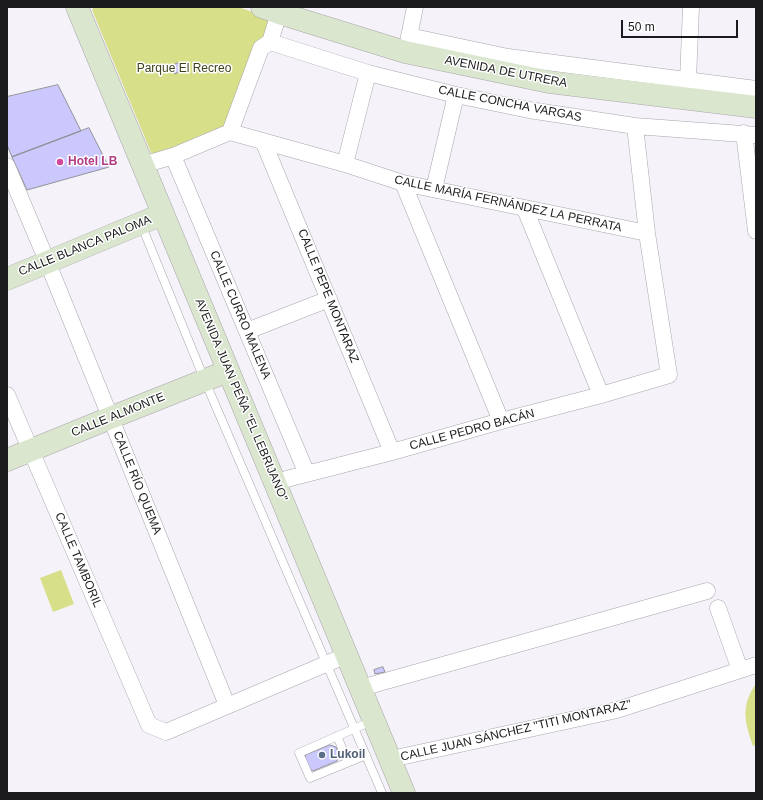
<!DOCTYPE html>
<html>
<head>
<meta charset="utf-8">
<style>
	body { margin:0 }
	#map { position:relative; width:763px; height:800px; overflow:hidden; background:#f6f2f9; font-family:Helvetica,sans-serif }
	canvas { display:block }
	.frame { position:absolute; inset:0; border:8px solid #1b1a1c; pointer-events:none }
	.scale { position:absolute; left:621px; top:20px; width:117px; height:18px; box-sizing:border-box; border:2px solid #1b1a1c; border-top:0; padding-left:5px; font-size:12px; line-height:14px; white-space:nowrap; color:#1b1a1c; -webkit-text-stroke:3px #fff; paint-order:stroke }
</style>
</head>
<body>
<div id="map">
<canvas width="763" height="800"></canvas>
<div class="frame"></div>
<div class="scale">50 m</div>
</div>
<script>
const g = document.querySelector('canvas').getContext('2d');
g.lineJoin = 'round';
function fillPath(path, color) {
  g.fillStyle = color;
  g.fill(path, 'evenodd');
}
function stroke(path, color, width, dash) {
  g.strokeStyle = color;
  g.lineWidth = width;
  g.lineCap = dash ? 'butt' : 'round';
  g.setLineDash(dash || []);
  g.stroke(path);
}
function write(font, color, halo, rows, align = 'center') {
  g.font = font + ' Helvetica,sans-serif';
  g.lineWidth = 3;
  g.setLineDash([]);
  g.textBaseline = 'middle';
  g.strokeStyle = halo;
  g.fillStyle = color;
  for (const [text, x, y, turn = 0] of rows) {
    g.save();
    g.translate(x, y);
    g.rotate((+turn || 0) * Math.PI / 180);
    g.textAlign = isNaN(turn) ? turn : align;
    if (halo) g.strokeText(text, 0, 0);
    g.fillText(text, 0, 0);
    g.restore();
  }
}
const green = new Path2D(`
	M 94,7 L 238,7 L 271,18 L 228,127 L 152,155 L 92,10 Z
	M 61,570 L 74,604 L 53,612 L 40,578 Z
	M 756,684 L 756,745 L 753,746 C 745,723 740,706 756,684 Z`);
const building = new Path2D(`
	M 178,63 L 182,70 L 175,74 L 170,67 Z
	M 58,85 L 81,131 L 12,157 L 7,145 L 7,97 Z
	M 89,128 L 109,167 L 27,190 L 12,157 Z
	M 383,667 L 385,672 L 375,674 L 374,670 Z
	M 330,745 L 336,747 L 339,754 L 337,761 L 313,771 L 308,768 L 304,762 L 306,755 Z`);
const lane = new Path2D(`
	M 141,224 L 205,381 L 382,793
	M 337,736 L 348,762
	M 366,755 L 310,778 L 299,753 L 374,720`);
const street = new Path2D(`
	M 409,36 L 508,57 L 756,89
	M 270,42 L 368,73 L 456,95 L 529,110 L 635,126 L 756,135
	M 407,47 L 415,7
	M 688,80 L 691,7
	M 230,132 L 345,164 L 403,183 L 647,233
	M 744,133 L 756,231
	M 263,141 L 392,452
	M 173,156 L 307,474
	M 345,164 L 368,73
	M 143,165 L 173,156 L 230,132 L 261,48 L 270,42 L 279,13
	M 7,166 L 47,261 L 227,705
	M 403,183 L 501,421
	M 434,189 L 456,95
	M 525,209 L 601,395
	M 247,331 L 329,299
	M 7,395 L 149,725 L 166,732 L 347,655
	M 275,482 L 392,452 L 501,421 L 601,395 L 669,375 L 647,233 L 635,126
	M 718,608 L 740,670
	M 361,688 L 707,591
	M 391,759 L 617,710 L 756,665`);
const secondary = new Path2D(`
	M 77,7 L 404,793
	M 262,7 L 279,13 L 405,52 L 549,82 L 756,107
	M 7,279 L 163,214
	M 7,460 L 110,418 L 228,371`);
const markers = [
	[60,162,4,"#d1479c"],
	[322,755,4,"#5c6f8a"]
];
const parkNames = [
	["Parque El Recreo",184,69]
];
const streetNames = [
	["AVENIDA DE UTRERA",506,72,11],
	["CALLE CONCHA VARGAS",510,104,11],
	["CALLE MARÍA FERNÁNDEZ LA PERRATA",508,204,12],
	["CALLE BLANCA PALOMA",85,246,-22],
	["CALLE PEPE MONTARAZ",328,296,68],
	["CALLE CURRO MALENA",240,315,67],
	["AVENIDA JUAN PEÑA \"EL LEBRIJANO\"",241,400,67],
	["CALLE ALMONTE",118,415,-22],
	["CALLE PEDRO BACÁN",472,430,-15],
	["CALLE RÍO QUEMA",137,483,68],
	["CALLE TAMBORIL",78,560,67],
	["CALLE JUAN SÁNCHEZ \"TITI MONTARAZ\"",516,731,-13]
];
const hotelNames = [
	["Hotel LB",68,162]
];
const serviceNames = [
	["Lukoil",330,755]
];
fillPath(green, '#d7df89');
fillPath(building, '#cbc8fd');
stroke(building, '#919198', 1);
stroke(lane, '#a9a6ac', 9);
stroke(street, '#a9a6ac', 17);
stroke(secondary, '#a9a6ac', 23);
stroke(lane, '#fff', 8);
stroke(street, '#fff', 16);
stroke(secondary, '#dae6ce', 22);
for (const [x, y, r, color] of markers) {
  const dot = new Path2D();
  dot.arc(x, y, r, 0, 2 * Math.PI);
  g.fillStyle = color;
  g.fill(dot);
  stroke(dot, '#fff', 1.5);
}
write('12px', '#3f4219', '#fff', parkNames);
write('12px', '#1b1a1c', '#fff', streetNames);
write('bold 12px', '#b23c85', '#fff', hotelNames, 'left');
write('bold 12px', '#4e5e75', '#fff', serviceNames, 'left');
</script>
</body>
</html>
